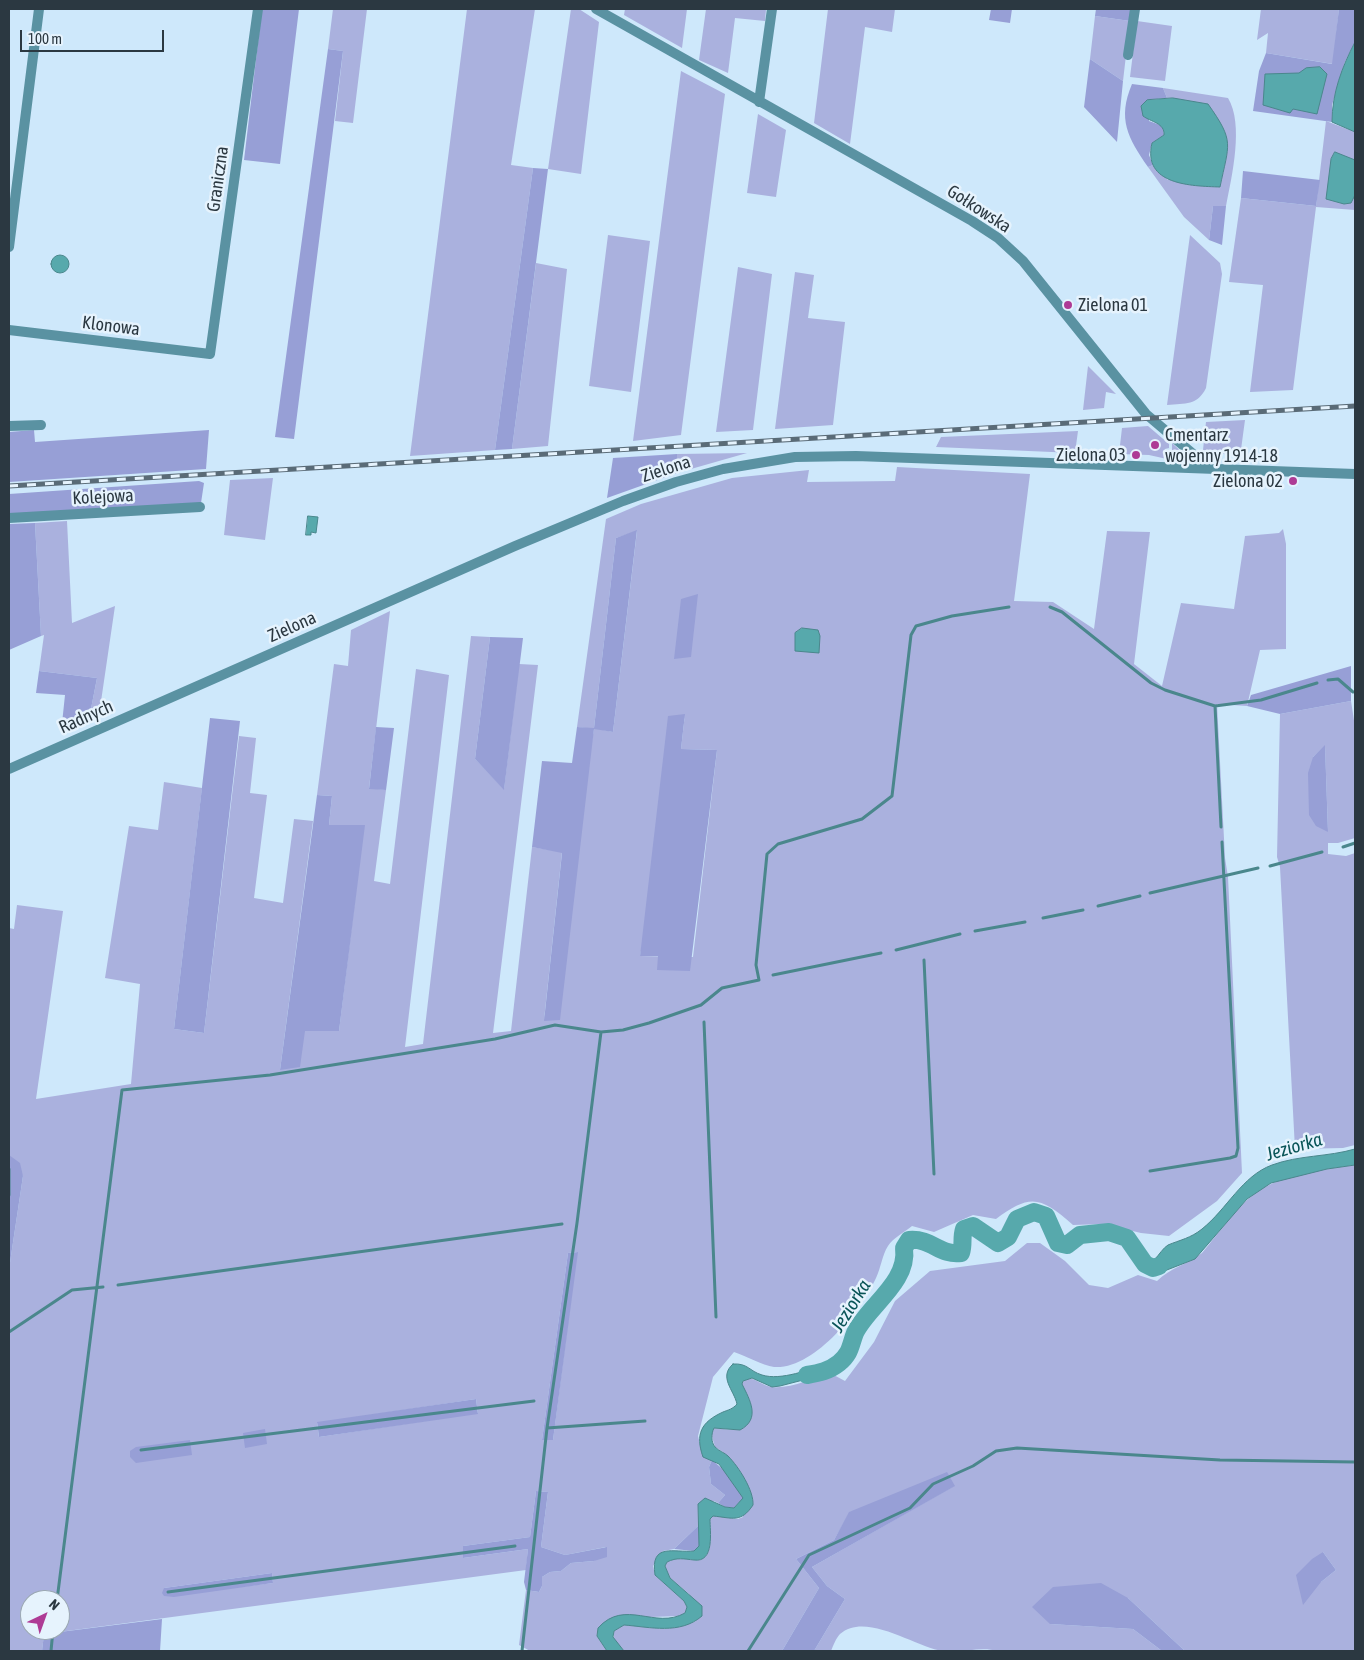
<!DOCTYPE html>
<html>
<head>
<meta charset="utf-8">
<style>
	body { margin:0 }
	#map { position:relative; width:1364px; height:1660px; overflow:hidden; background:#cee8fb; font-family:"Asap Condensed",sans-serif }
	canvas { display:block }
	.frame { position:absolute; inset:0; border:10px solid #2b3841; pointer-events:none }
	.north { position:absolute; left:20px; top:1590px; width:50px; height:50px; box-sizing:border-box; background:#e6f3fd; border:1px solid #9ba8b2; border-radius:50%; rotate:42deg; font-size:14px; font-weight:700; line-height:20px; text-align:center; color:#2b3841 }
	.north::after { content:''; display:block; margin:auto; width:18px; height:22px; background:#ae3b95; clip-path:polygon(50% 0,100% 100%,50% 72%,0 100%) }
	.scale { position:absolute; left:20px; top:30px; width:144px; height:22px; box-sizing:border-box; border:2px solid #2b3841; border-top:0; padding-left:6px; font-size:15px; line-height:18px; white-space:nowrap; color:#2b3841; -webkit-text-stroke:4px #e6f3fd; paint-order:stroke }
</style>
</head>
<body>
<div id="map">
<canvas width="1364" height="1660"></canvas>
<div class="frame"></div>
<div class="north">N</div>
<div class="scale">100 m</div>
</div>
<script>
const g = document.querySelector('canvas').getContext('2d');
g.lineJoin = 'round';
function fillPath(path, color) {
  g.fillStyle = color;
  g.fill(path, 'evenodd');
}
function stroke(path, color, width, dash) {
  g.strokeStyle = color;
  g.lineWidth = width;
  g.lineCap = dash ? 'butt' : 'round';
  g.setLineDash(dash || []);
  g.stroke(path);
}
function write(font, color, halo, rows, align = 'center') {
  g.font = font + ' "Asap Condensed",sans-serif';
  g.lineWidth = 5;
  g.setLineDash([]);
  g.textBaseline = 'middle';
  g.strokeStyle = halo;
  g.fillStyle = color;
  for (const [text, x, y, turn = 0] of rows) {
    g.save();
    g.translate(x, y);
    g.rotate((+turn || 0) * Math.PI / 180);
    g.textAlign = isNaN(turn) ? turn : align;
    if (halo) g.strokeText(text, 0, 0);
    g.fillText(text, 0, 0);
    g.restore();
  }
}
const green = new Path2D(`
	M 333,9 L 367,9 L 353,123 L 335,121 L 343,51 L 328,49 Z
	M 467,9 L 535,9 L 511,165 L 533,168 L 495,450 L 410,456 Z
	M 571,9 L 579,9 L 599,22 L 581,174 L 548,169 Z
	M 625,9 L 687,9 L 682,48 L 624,15 Z
	M 706,9 L 766,9 L 765,21 L 735,18 L 728,73 L 699,60 Z
	M 828,9 L 895,9 L 892,32 L 865,27 L 850,144 L 814,123 Z
	M 1261,9 L 1339,9 L 1333,64 L 1266,53 L 1268,33 L 1257,40 Z
	M 1095,16 L 1130,21 L 1123,81 L 1090,59 Z
	M 1137,21 L 1172,26 L 1165,81 L 1130,77 Z
	M 681,71 L 725,94 L 681,435 L 633,441 Z
	M 1163,88 L 1228,98 C 1244,124 1232,176 1226,206 L 1213,206 L 1209,240 L 1184,217 L 1148,167 L 1153,165 L 1168,180 L 1173,98 L 1167,98 Z
	M 758,114 L 786,130 L 776,197 L 747,193 Z
	M 1326,121 L 1355,132 L 1355,210 L 1316,207 L 1293,390 L 1250,392 L 1263,285 L 1229,282 L 1241,198 L 1316,206 Z
	M 608,235 L 650,241 L 631,392 L 589,386 Z
	M 1190,235 L 1220,263 L 1222,274 L 1206,388 C 1197,406 1186,403 1167,405 Z
	M 536,263 L 567,269 L 548,446 L 512,449 Z
	M 738,267 L 772,274 L 753,430 L 716,432 Z
	M 795,272 L 814,275 L 808,318 L 845,322 L 833,425 L 775,429 Z
	M 1088,366 L 1116,394 L 1106,392 L 1104,408 L 1083,410 Z
	M 1245,420 L 1240,457 L 1203,450 L 1206,422 Z
	M 1148,426 L 1169,444 L 1169,448 L 1165,449 L 1164,452 L 1169,452 L 1167,459 L 1149,455 L 1119,454 L 1122,428 Z
	M 1078,431 L 1075,453 L 936,447 L 941,437 Z
	M 1172,443 L 1186,456 L 1185,463 L 1172,463 Z
	M 747,453 L 677,473 L 677,454 Z
	M 897,467 L 1030,474 L 1014,601 L 1053,602 L 1094,629 L 1107,531 L 1150,532 L 1134,664 L 1162,686 L 1181,603 L 1234,609 L 1245,536 L 1279,533 L 1283,529 L 1286,544 L 1286,649 L 1260,650 L 1247,706 L 1217,704 L 1225,858 L 1228,877 L 1242,1173 L 1217,1201 L 1169,1236 L 1141,1233 L 1104,1224 L 1073,1225 C 1041,1197 1031,1193 996,1219 L 973,1215 L 934,1232 L 912,1226 C 905,1232 893,1238 888,1246 C 882,1255 881,1268 876,1278 C 861,1310 814,1370 774,1367 C 762,1365 746,1356 734,1352 L 713,1377 L 698,1436 L 703,1456 L 712,1460 L 709,1467 L 711,1484 L 725,1495 L 718,1503 L 714,1501 L 698,1504 L 699,1525 L 674,1549 L 663,1551 L 653,1566 L 655,1575 L 684,1601 L 687,1607 L 685,1613 L 680,1616 L 651,1617 L 598,1628 L 597,1636 L 607,1651 L 530,1651 L 519,1645 L 526,1590 L 539,1592 L 542,1586 L 542,1577 L 550,1572 L 561,1571 L 571,1563 L 594,1561 L 606,1547 L 565,1555 L 541,1547 L 548,1492 L 536,1491 L 530,1537 L 463,1546 L 463,1558 L 528,1549 L 526,1570 L 44,1634 L 42,1651 L 9,1651 L 9,1269 L 23,1176 L 9,1155 L 9,928 L 14,929 L 17,905 L 63,911 L 36,1099 L 131,1084 L 140,984 L 105,978 L 129,826 L 158,830 L 164,782 L 202,788 L 174,1029 L 204,1033 L 239,736 L 256,738 L 250,793 L 267,795 L 254,898 L 283,903 L 294,819 L 313,821 L 280,1070 L 304,1031 L 339,1031 L 364,825 L 329,825 L 332,796 L 317,795 L 334,664 L 348,666 L 351,630 L 390,611 L 369,788 L 386,790 L 374,881 L 390,884 L 416,669 L 449,675 L 405,1047 L 423,1044 L 471,636 L 490,637 L 475,759 L 504,789 L 519,664 L 538,665 L 493,1033 L 511,1031 L 532,847 L 562,852 L 544,1020 L 594,729 L 577,727 L 606,519 L 641,504 L 732,478 L 809,470 L 807,482 L 895,481 ZM 637,531 L 613,732 L 594,728 L 616,538 ZM 685,714 L 681,749 L 717,750 L 693,957 L 640,956 ZM 577,1252 L 553,1440 L 542,1440 L 568,1253 ZM 476,1399 L 478,1413 L 319,1437 L 317,1423 ZM 272,1573 L 273,1583 L 164,1596 L 164,1588 ZM 30,1600 L 60,1600 L 60,1630 L 30,1630 Z
	M 273,478 L 265,540 L 224,535 L 230,480 Z
	M 67,521 L 72,623 L 115,606 L 99,715 L 89,719 L 97,678 L 39,671 L 44,635 L 41,636 L 35,523 Z
	M 1351,701 L 1355,727 L 1355,838 L 1338,843 L 1328,843 L 1328,854 L 1346,856 L 1355,853 L 1355,1145 L 1343,1148 L 1295,1149 L 1280,867 L 1277,857 L 1280,714 ZM 1325,746 L 1328,831 L 1328,832 L 1313,757 Z
	M 1355,1165 L 1355,1651 L 1185,1651 L 1128,1598 L 1050,1624 L 1133,1629 L 1162,1651 L 997,1651 C 980,1646 961,1654 943,1651 C 915,1647 866,1611 840,1634 C 836,1638 833,1646 831,1651 L 814,1651 L 845,1599 L 827,1586 L 812,1567 L 954,1486 L 850,1512 L 834,1540 L 796,1559 L 819,1588 L 782,1651 L 624,1651 L 614,1641 L 614,1631 L 624,1625 L 666,1629 L 696,1621 L 689,1594 L 670,1578 L 665,1566 L 667,1562 C 677,1557 684,1559 694,1560 C 715,1563 710,1531 710,1519 L 713,1515 L 738,1519 L 743,1517 L 723,1452 L 715,1447 L 711,1433 L 713,1428 L 734,1430 L 741,1384 L 746,1378 C 756,1378 763,1386 772,1387 C 790,1389 814,1378 830,1373 L 845,1381 L 874,1342 L 895,1301 L 930,1271 L 1005,1261 L 1027,1243 L 1040,1243 L 1065,1261 L 1089,1285 L 1108,1288 L 1138,1275 L 1157,1281 C 1170,1268 1188,1264 1202,1253 C 1217,1235 1231,1215 1247,1200 C 1275,1174 1319,1170 1355,1165 ZM 1323,1552 L 1336,1570 L 1321,1582 Z`);
const forest = new Path2D(`
	M 262,9 L 299,9 L 280,164 L 244,160 Z
	M 991,9 L 1012,9 L 1010,23 L 989,20 Z
	M 1096,9 L 1132,9 L 1130,21 L 1095,16 Z
	M 1339,9 L 1355,9 L 1355,42 L 1345,62 L 1332,105 L 1332,122 L 1253,111 L 1259,71 L 1266,53 L 1332,64 Z
	M 328,49 L 343,51 L 294,439 L 275,437 Z
	M 1090,59 L 1123,81 L 1117,142 L 1084,107 Z
	M 1132,84 L 1163,88 L 1167,98 L 1147,100 L 1149,121 L 1163,126 L 1164,135 L 1152,143 L 1149,155 L 1153,165 L 1148,167 C 1128,138 1117,119 1132,84 Z
	M 533,168 L 548,169 L 512,449 L 495,450 Z
	M 1243,171 L 1320,180 L 1316,206 L 1241,198 Z
	M 1213,206 L 1226,206 L 1222,245 L 1209,240 Z
	M 34,430 L 35,442 L 209,430 L 206,469 L 9,482 L 9,432 Z
	M 677,454 L 677,473 L 607,498 L 613,458 Z
	M 199,481 L 204,483 L 201,503 L 9,514 L 9,494 Z
	M 35,523 L 41,636 L 9,650 L 9,524 Z
	M 637,530 L 613,732 L 594,729 L 560,1020 L 544,1021 L 562,853 L 532,847 L 542,761 L 572,763 L 577,727 L 594,728 L 616,538 Z
	M 698,594 L 691,657 L 674,659 L 681,599 Z
	M 490,637 L 523,638 L 504,790 L 475,759 Z
	M 1351,666 L 1351,701 L 1280,714 L 1247,706 L 1251,695 Z
	M 39,671 L 97,678 L 89,719 L 61,733 L 65,695 L 36,693 Z
	M 685,714 L 681,749 L 717,750 L 690,971 L 657,970 L 658,956 L 640,956 L 668,716 Z
	M 210,718 L 240,721 L 204,1033 L 174,1029 Z
	M 376,727 L 394,728 L 386,790 L 369,789 Z
	M 1325,745 L 1328,832 L 1316,826 L 1309,815 L 1308,773 L 1313,757 Z
	M 317,795 L 332,796 L 329,825 L 365,825 L 339,1031 L 305,1031 L 300,1067 L 280,1070 Z
	M 9,1155 L 20,1163 L 23,1176 L 9,1269 Z
	M 578,1252 L 553,1440 L 542,1440 L 568,1253 Z
	M 476,1399 L 478,1414 L 319,1437 L 317,1422 Z
	M 265,1429 L 267,1444 L 245,1448 L 243,1433 Z
	M 190,1440 L 192,1455 L 136,1463 L 130,1457 L 130,1451 L 136,1447 Z
	M 712,1460 L 725,1471 L 743,1498 L 734,1508 L 725,1507 L 718,1503 L 725,1495 L 711,1484 L 709,1467 Z
	M 947,1472 L 955,1486 L 812,1567 L 827,1586 L 845,1599 L 814,1651 L 782,1651 L 819,1588 L 796,1559 L 834,1540 L 849,1512 Z
	M 536,1491 L 548,1492 L 541,1547 L 565,1555 L 607,1547 L 607,1557 L 594,1561 L 571,1563 L 561,1571 L 550,1572 L 542,1577 L 542,1586 L 539,1592 L 526,1590 L 524,1582 L 528,1549 L 463,1558 L 463,1546 L 530,1537 Z
	M 699,1525 L 699,1546 L 694,1551 L 674,1549 Z
	M 1323,1552 L 1336,1570 L 1321,1582 L 1303,1605 L 1296,1575 L 1312,1559 Z
	M 272,1573 L 273,1583 L 174,1597 L 164,1596 L 162,1593 L 164,1588 Z
	M 1101,1583 L 1128,1598 L 1185,1651 L 1162,1651 L 1133,1629 L 1050,1624 L 1032,1607 L 1053,1587 Z
	M 162,1619 L 160,1651 L 42,1651 L 44,1634 Z`);
const water = new Path2D(`
	M 1355,42 L 1355,132 L 1332,122 C 1332,93 1342,67 1355,42 Z
	M 1320,67 L 1327,74 L 1317,114 L 1293,109 L 1290,113 L 1263,105 L 1265,74 L 1299,73 L 1306,68 Z
	M 1173,98 L 1208,104 C 1235,142 1229,143 1220,187 C 1191,186 1142,185 1152,143 L 1164,135 C 1165,123 1151,122 1143,116 L 1141,106 L 1147,100 Z
	M 1335,152 L 1355,160 L 1355,195 L 1351,203 L 1344,204 L 1326,199 L 1331,159 Z
	M51 264a9 9 0 1 1 18 0a9 9 0 1 1-18 0Z
	M 308,516 L 318,517 L 316,533 L 311,532 L 311,535 L 306,535 Z
	M 802,628 L 818,630 L 820,636 L 819,653 L 795,651 L 795,633 Z
	M 1355,1149 L 1355,1165 L 1327,1169 L 1271,1183 L 1247,1199 L 1195,1259 L 1154,1275 L 1146,1272 L 1135,1261 L 1144,1254 L 1150,1260 L 1155,1259 C 1159,1255 1163,1248 1168,1245 C 1180,1240 1191,1238 1202,1229 C 1227,1209 1242,1176 1272,1165 C 1299,1155 1328,1157 1355,1149 Z
	M 733,1364 C 748,1363 749,1371 762,1375 C 781,1381 810,1369 828,1364 L 830,1373 L 780,1386 L 772,1387 L 752,1378 L 743,1381 L 742,1384 C 750,1400 761,1419 740,1430 L 714,1428 C 711,1434 711,1442 715,1447 C 719,1451 725,1453 728,1456 C 739,1467 754,1491 753,1505 C 741,1523 733,1518 713,1516 L 710,1519 C 710,1531 715,1563 694,1560 C 684,1559 677,1557 667,1562 L 665,1566 L 670,1578 L 702,1606 L 702,1616 C 680,1635 650,1627 624,1625 L 614,1631 L 613,1637 L 624,1651 L 607,1651 L 597,1636 L 598,1628 C 625,1598 655,1630 685,1613 L 687,1607 L 684,1601 L 655,1575 C 650,1542 674,1553 694,1551 L 699,1546 L 698,1504 L 705,1498 L 725,1507 L 734,1508 L 743,1498 L 719,1464 L 703,1457 C 695,1434 701,1422 723,1412 C 728,1410 733,1409 737,1404 C 734,1390 718,1377 733,1364 Z`);
const stream = new Path2D(`
	M 1050,607 L 1062,612 L 1151,683 L 1165,690 L 1215,706 L 1221,827
	M 1328,680 L 1338,679 L 1353,692
	M 1215,706 L 1261,700 L 1317,683
	M 1343,847 L 1355,843
	M 1270,866 L 1322,852
	M 1150,893 L 1258,868
	M 1098,906 L 1140,896
	M 1043,918 L 1083,910
	M 975,931 L 1025,922
	M 896,950 L 960,934
	M 924,960 L 934,1174
	M 773,975 L 881,953
	M 704,1022 L 716,1317
	M 9,1169 L 9,1195
	M 1150,1171 L 1230,1158 L 1236,1156 L 1238,1148 L 1222,842
	M 118,1285 L 562,1224
	M 9,1332 L 72,1290 L 103,1287
	M 645,1421 L 547,1428 L 577,1223 L 601,1032 L 623,1030 L 649,1023 L 701,1005 L 722,988 L 759,980 L 756,965 L 767,854 L 778,844 L 862,819 L 892,796 L 911,635 L 916,626 L 952,616 L 1009,607
	M 141,1450 L 534,1401
	M 168,1592 L 515,1546
	M 57,1600 L 122,1090 L 270,1075 L 495,1039 L 555,1025 L 601,1032
	M 51,1651 L 53,1630
	M 522,1651 L 547,1428
	M 748,1651 L 809,1555 L 910,1508 L 933,1484 L 973,1466 L 996,1451 L 1017,1448 L 1220,1460 L 1355,1462`);
const river = new Path2D(`
	M 807,1375 C 819,1373 829,1371 839,1363 C 851,1353 850,1346 855,1333 C 868,1306 909,1282 904,1248 L 909,1240 C 932,1238 940,1256 961,1253 C 964,1244 961,1238 964,1229 L 973,1226 L 998,1243 L 1008,1237 L 1017,1219 L 1034,1212 L 1046,1216 L 1058,1243 L 1067,1245 L 1080,1235 L 1109,1232 L 1127,1238 L 1145,1264 L 1153,1268 L 1159,1266`);
const minor = new Path2D(`
	M 596,9 L 972,221 L 998,238 L 1023,261 L 1146,414 L 1192,453 L 1205,468
	M 1128,55 L 1135,9
	M 759,102 L 772,9
	M 9,247 L 39,9
	M 9,330 L 210,354 L 258,9
	M 9,426 L 41,425
	M 9,518 L 200,507
	M 9,769 L 515,546 L 623,501 L 676,482 L 723,469 L 795,457 L 856,456 L 1355,474`);
const rail = new Path2D(`
	M 9,486 L 1355,406`);
const markers = [
	[1068,305,5,"#ae3b95"],
	[1155,445,5,"#ae3b95"],
	[1136,455,5,"#ae3b95"],
	[1293,481,5,"#ae3b95"]
];
const streetNames = [
	["Graniczna",218,179,-82],
	["Gołkowska",979,209,33],
	["Klonowa",111,326,7],
	["Zielona",666,469,-18],
	["Kolejowa",103,497,-3],
	["Zielona",292,627,-24],
	["Radnych",86,717,-24]
];
const poiNames = [
	["Zielona 01",1078,305],
	["Cmentarz",1165,435],
	["wojenny 1914-18",1165,456],
	["Zielona 03",1126,455,"right"],
	["Zielona 02",1283,481,"right"]
];
const waterNames = [
	["Jeziorka",1294,1147,-16],
	["Jeziorka",851,1306,-58]
];
fillPath(green, '#aab1de');
fillPath(forest, '#979fd6');
fillPath(water, '#57a9ac');
stroke(water, '#4a878c', 1);
stroke(stream, '#4a878c', 3);
stroke(river, '#57a9ac', 18);
stroke(minor, '#5a92a2', 10);
stroke(rail, '#5a6b77', 5);
stroke(rail, '#e6f3fd', 3, [9]);
for (const [x, y, r, color] of markers) {
  const dot = new Path2D();
  dot.arc(x, y, r, 0, 2 * Math.PI);
  g.fillStyle = color;
  g.fill(dot);
  stroke(dot, '#e6f3fd', 2);
}
write('18px', '#2b3841', '#e6f3fd', streetNames);
write('18px', '#2b3841', '#e6f3fd', poiNames, 'left');
write('italic 19px', '#095457', '#e6f3fd', waterNames);
</script>
</body>
</html>
